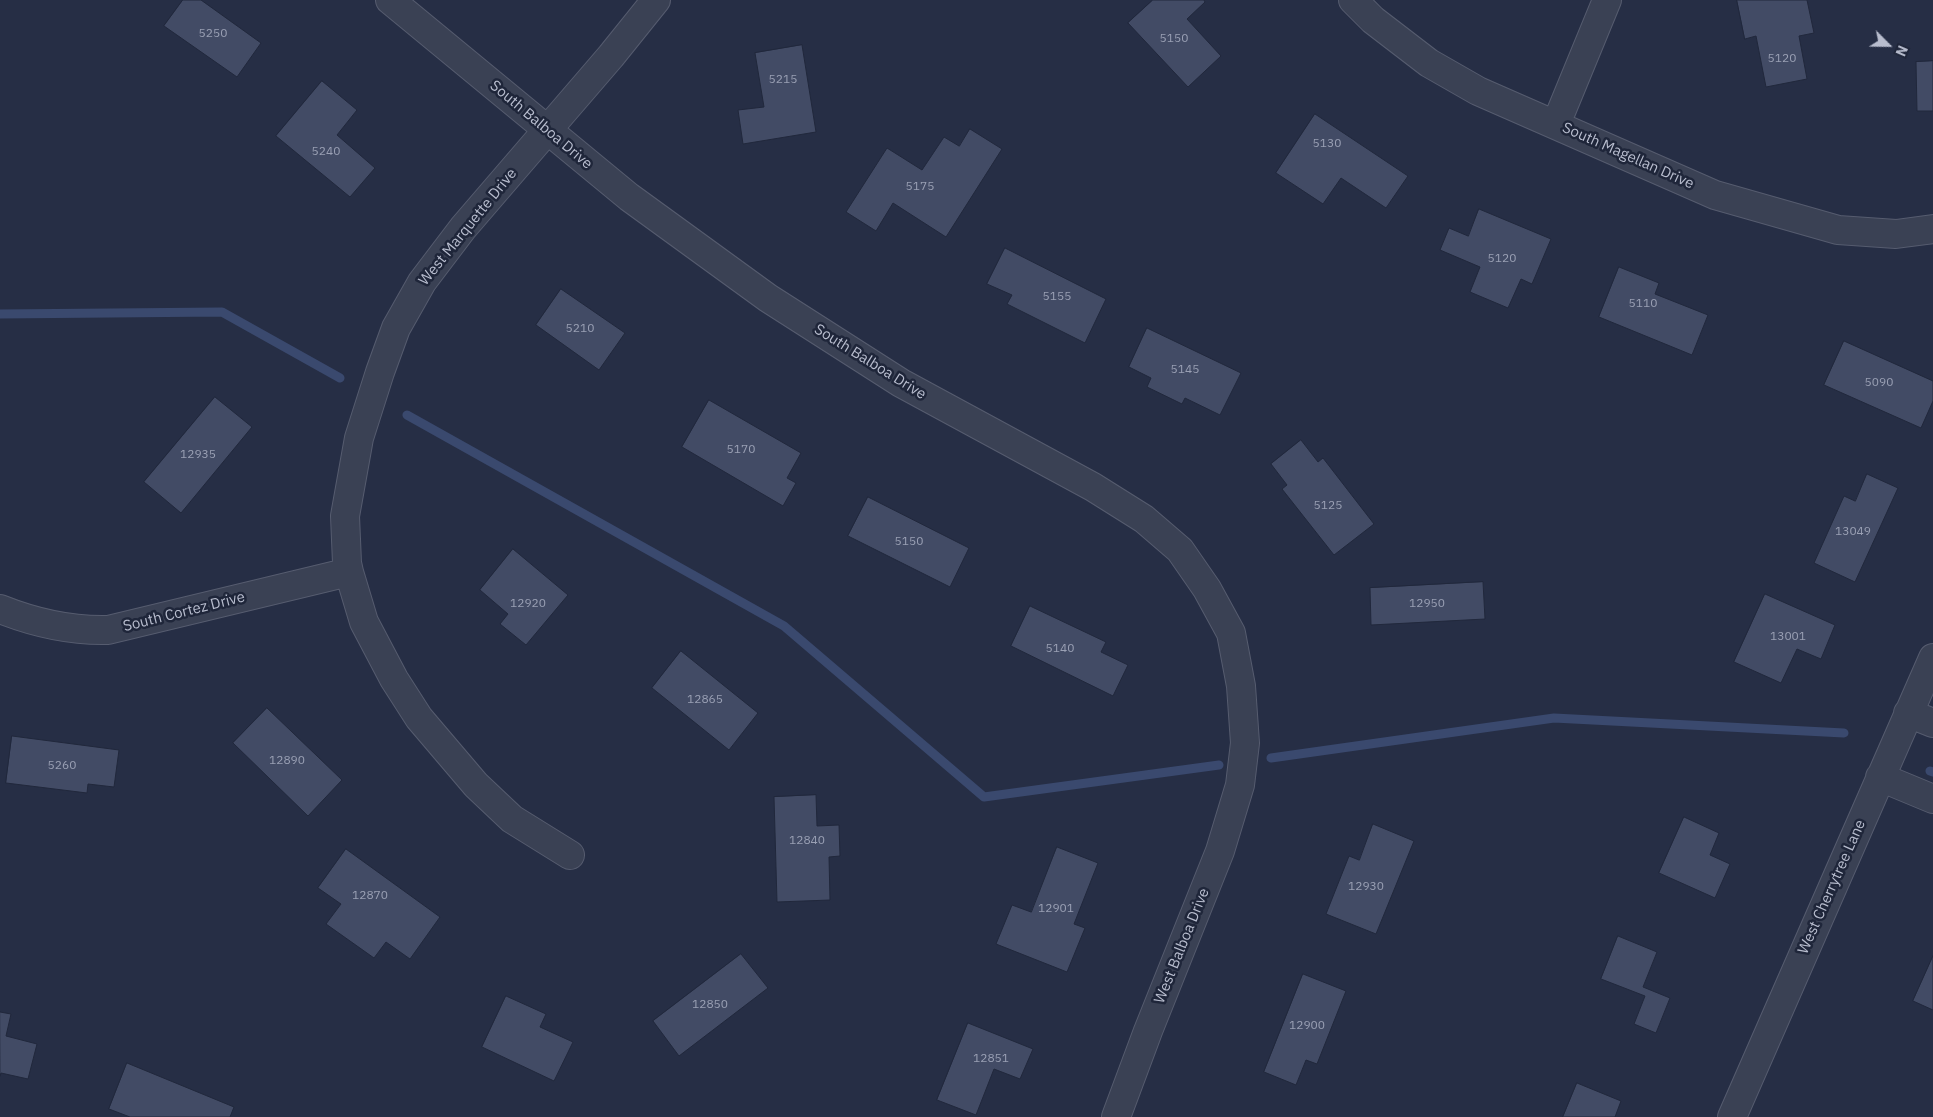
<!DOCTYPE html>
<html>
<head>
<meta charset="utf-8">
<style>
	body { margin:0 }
	#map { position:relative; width:1933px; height:1117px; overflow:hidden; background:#262e45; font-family:"IBM Plex Sans",sans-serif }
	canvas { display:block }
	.north { position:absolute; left:1863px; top:20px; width:50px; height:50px; -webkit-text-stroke:4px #1f263a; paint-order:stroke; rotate:113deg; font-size:14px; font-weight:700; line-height:20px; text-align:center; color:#b8bdce }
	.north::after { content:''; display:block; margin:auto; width:18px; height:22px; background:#b8bdce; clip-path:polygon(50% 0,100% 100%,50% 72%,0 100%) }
</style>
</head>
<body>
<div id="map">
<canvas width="1933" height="1117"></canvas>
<div class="north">N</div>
</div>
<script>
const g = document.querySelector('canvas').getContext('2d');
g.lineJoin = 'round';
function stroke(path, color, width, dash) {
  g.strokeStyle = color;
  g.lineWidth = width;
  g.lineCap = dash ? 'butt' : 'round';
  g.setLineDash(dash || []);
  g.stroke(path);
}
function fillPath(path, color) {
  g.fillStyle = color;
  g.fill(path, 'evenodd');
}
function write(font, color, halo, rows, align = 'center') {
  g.font = font + ' "IBM Plex Sans",sans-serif';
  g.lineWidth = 5;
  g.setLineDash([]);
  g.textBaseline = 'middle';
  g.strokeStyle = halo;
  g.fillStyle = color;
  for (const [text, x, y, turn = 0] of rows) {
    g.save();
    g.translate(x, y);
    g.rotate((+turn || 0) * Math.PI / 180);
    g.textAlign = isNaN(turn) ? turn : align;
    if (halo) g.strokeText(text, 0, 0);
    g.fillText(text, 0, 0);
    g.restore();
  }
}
const stream = new Path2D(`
	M 0,314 L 222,312 L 340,378
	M 407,415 L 784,626 L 984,797 L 1219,765
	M 1271,758 L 1554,718 L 1844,733
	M 1930,771 L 1933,772`);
const building = new Path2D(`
	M 183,0 L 201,0 L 261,43 L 237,77 L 164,26 Z
	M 1153,0 L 1204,0 L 1205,2 L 1187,19 L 1221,56 L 1188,87 L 1128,23 Z
	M 1737,0 L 1807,0 L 1814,33 L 1799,36 L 1807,79 L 1766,87 L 1756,36 L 1745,39 Z
	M 802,45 L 816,132 L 743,144 L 738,110 L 764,107 L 755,53 Z
	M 1933,61 L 1933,111 L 1917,111 L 1916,62 Z
	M 322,81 L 357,110 L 337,135 L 375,168 L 350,197 L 276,136 Z
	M 1315,114 L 1408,176 L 1386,208 L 1341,178 L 1323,204 L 1276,173 Z
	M 970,129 L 1002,149 L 946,237 L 893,203 L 876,231 L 846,212 L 887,148 L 922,170 L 944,137 L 959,146 Z
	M 1479,209 L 1551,239 L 1532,284 L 1521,279 L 1508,308 L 1470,292 L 1480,267 L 1440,250 L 1449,228 L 1468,236 Z
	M 1005,248 L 1106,299 L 1085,343 L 1007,304 L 1012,295 L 987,284 Z
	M 1619,267 L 1659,283 L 1655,294 L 1708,315 L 1692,355 L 1599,317 Z
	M 561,289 L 625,333 L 599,370 L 536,325 Z
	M 1147,328 L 1241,373 L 1220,415 L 1185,398 L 1182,404 L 1147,387 L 1151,378 L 1129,367 Z
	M 1844,341 L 1933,381 L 1933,401 L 1921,428 L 1824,385 Z
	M 215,397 L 252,427 L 181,513 L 144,482 Z
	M 709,400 L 801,453 L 787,478 L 796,483 L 783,506 L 682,447 Z
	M 1301,440 L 1318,462 L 1323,458 L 1374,524 L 1334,555 L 1282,489 L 1287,485 L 1271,464 Z
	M 1867,474 L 1898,488 L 1855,582 L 1814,563 L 1844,496 L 1855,501 Z
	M 868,497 L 969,548 L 950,587 L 848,536 Z
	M 513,549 L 568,595 L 526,645 L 500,624 L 508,614 L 480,590 Z
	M 1483,582 L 1485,619 L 1371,625 L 1370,588 Z
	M 1765,594 L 1835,625 L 1821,659 L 1797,649 L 1781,683 L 1734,662 Z
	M 1030,606 L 1106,642 L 1101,652 L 1128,665 L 1113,696 L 1011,646 Z
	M 681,651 L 758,713 L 729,750 L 652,688 Z
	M 267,708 L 342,780 L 308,816 L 233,743 Z
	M 12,736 L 119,750 L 114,787 L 88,784 L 87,793 L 6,783 Z
	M 816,795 L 817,826 L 839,825 L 840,856 L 829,857 L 830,900 L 777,902 L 774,797 Z
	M 1684,817 L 1719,833 L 1710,855 L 1730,864 L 1715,898 L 1659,873 Z
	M 1373,824 L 1414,841 L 1376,934 L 1326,914 L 1349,856 L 1359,860 Z
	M 1057,847 L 1098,863 L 1074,924 L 1085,928 L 1067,972 L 996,944 L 1012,905 L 1031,912 Z
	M 346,849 L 440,917 L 410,959 L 386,942 L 374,958 L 326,924 L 341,904 L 318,888 Z
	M 1618,936 L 1657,952 L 1643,987 L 1670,998 L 1656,1033 L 1634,1024 L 1645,996 L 1601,979 Z
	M 741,954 L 768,988 L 679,1056 L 653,1021 Z
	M 1933,956 L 1933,1010 L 1913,1001 Z
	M 1303,974 L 1346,991 L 1317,1064 L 1306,1060 L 1296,1085 L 1264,1072 Z
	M 506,996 L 546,1014 L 540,1027 L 573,1042 L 554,1081 L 482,1047 Z
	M 0,1012 L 11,1014 L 6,1036 L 37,1044 L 28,1079 L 1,1073 L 0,1076 Z
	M 968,1023 L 1033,1049 L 1020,1079 L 994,1069 L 976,1115 L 937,1100 Z
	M 127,1063 L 234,1107 L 230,1117 L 130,1117 L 109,1109 Z
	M 1577,1083 L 1621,1101 L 1615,1117 L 1563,1117 Z`);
const minor = new Path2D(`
	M 390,0 L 629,197 L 768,298 L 901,383 L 1093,487 L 1144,519 L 1180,550 L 1207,589 L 1231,633 L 1241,686 L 1245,743 L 1240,785 L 1220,851 L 1148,1031 L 1116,1117
	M 1353,0 L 1373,20 L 1429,63 L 1478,91 L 1715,195 L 1838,230 L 1896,234 L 1933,229
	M 1556,124 L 1607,0
	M 0,609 C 35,623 69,631 108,630 L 349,572
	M 1908,713 L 1933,723
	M 1880,777 L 1933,799
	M 570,855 L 512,819 L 476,785 L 419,718 L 394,679 L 364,622 L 349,572 L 347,563 L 345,516 L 359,438 L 380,372 L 396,328 L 422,282 L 463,228 L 611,56 L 656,0
	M 1732,1117 L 1933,658`);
const numberNames = [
	["5250",213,34],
	["5150",1174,39],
	["5120",1782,59],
	["5215",783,80],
	["5130",1327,144],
	["5240",326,152],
	["5175",920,187],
	["5120",1502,259],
	["5155",1057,297],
	["5110",1643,304],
	["5210",580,329],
	["5145",1185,370],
	["5090",1879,383],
	["5170",741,450],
	["12935",198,455],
	["5125",1328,506],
	["13049",1853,532],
	["5150",909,542],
	["12920",528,604],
	["12950",1427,604],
	["13001",1788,637],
	["5140",1060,649],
	["12865",705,700],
	["12890",287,761],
	["5260",62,766],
	["12840",807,841],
	["12930",1366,887],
	["12870",370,896],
	["12901",1056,909],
	["12850",710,1005],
	["12900",1307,1026],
	["12851",991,1059]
];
const streetNames = [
	["South Balboa Drive",541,125,40],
	["South Magellan Drive",1628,156,24],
	["West Marquette Drive",468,227,-51],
	["South Balboa Drive",870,362,32],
	["South Cortez Drive",184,612,-14],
	["West Cherrytree Lane",1832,887,-66],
	["West Balboa Drive",1182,946,-68]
];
stroke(stream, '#3a496e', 9);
fillPath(building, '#424b65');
stroke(building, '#21283c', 1);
stroke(minor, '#565c6f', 30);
stroke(minor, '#3a4154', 28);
write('12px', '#9aa0b4', null, numberNames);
write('15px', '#b8bdce', '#1f263a', streetNames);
</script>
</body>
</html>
